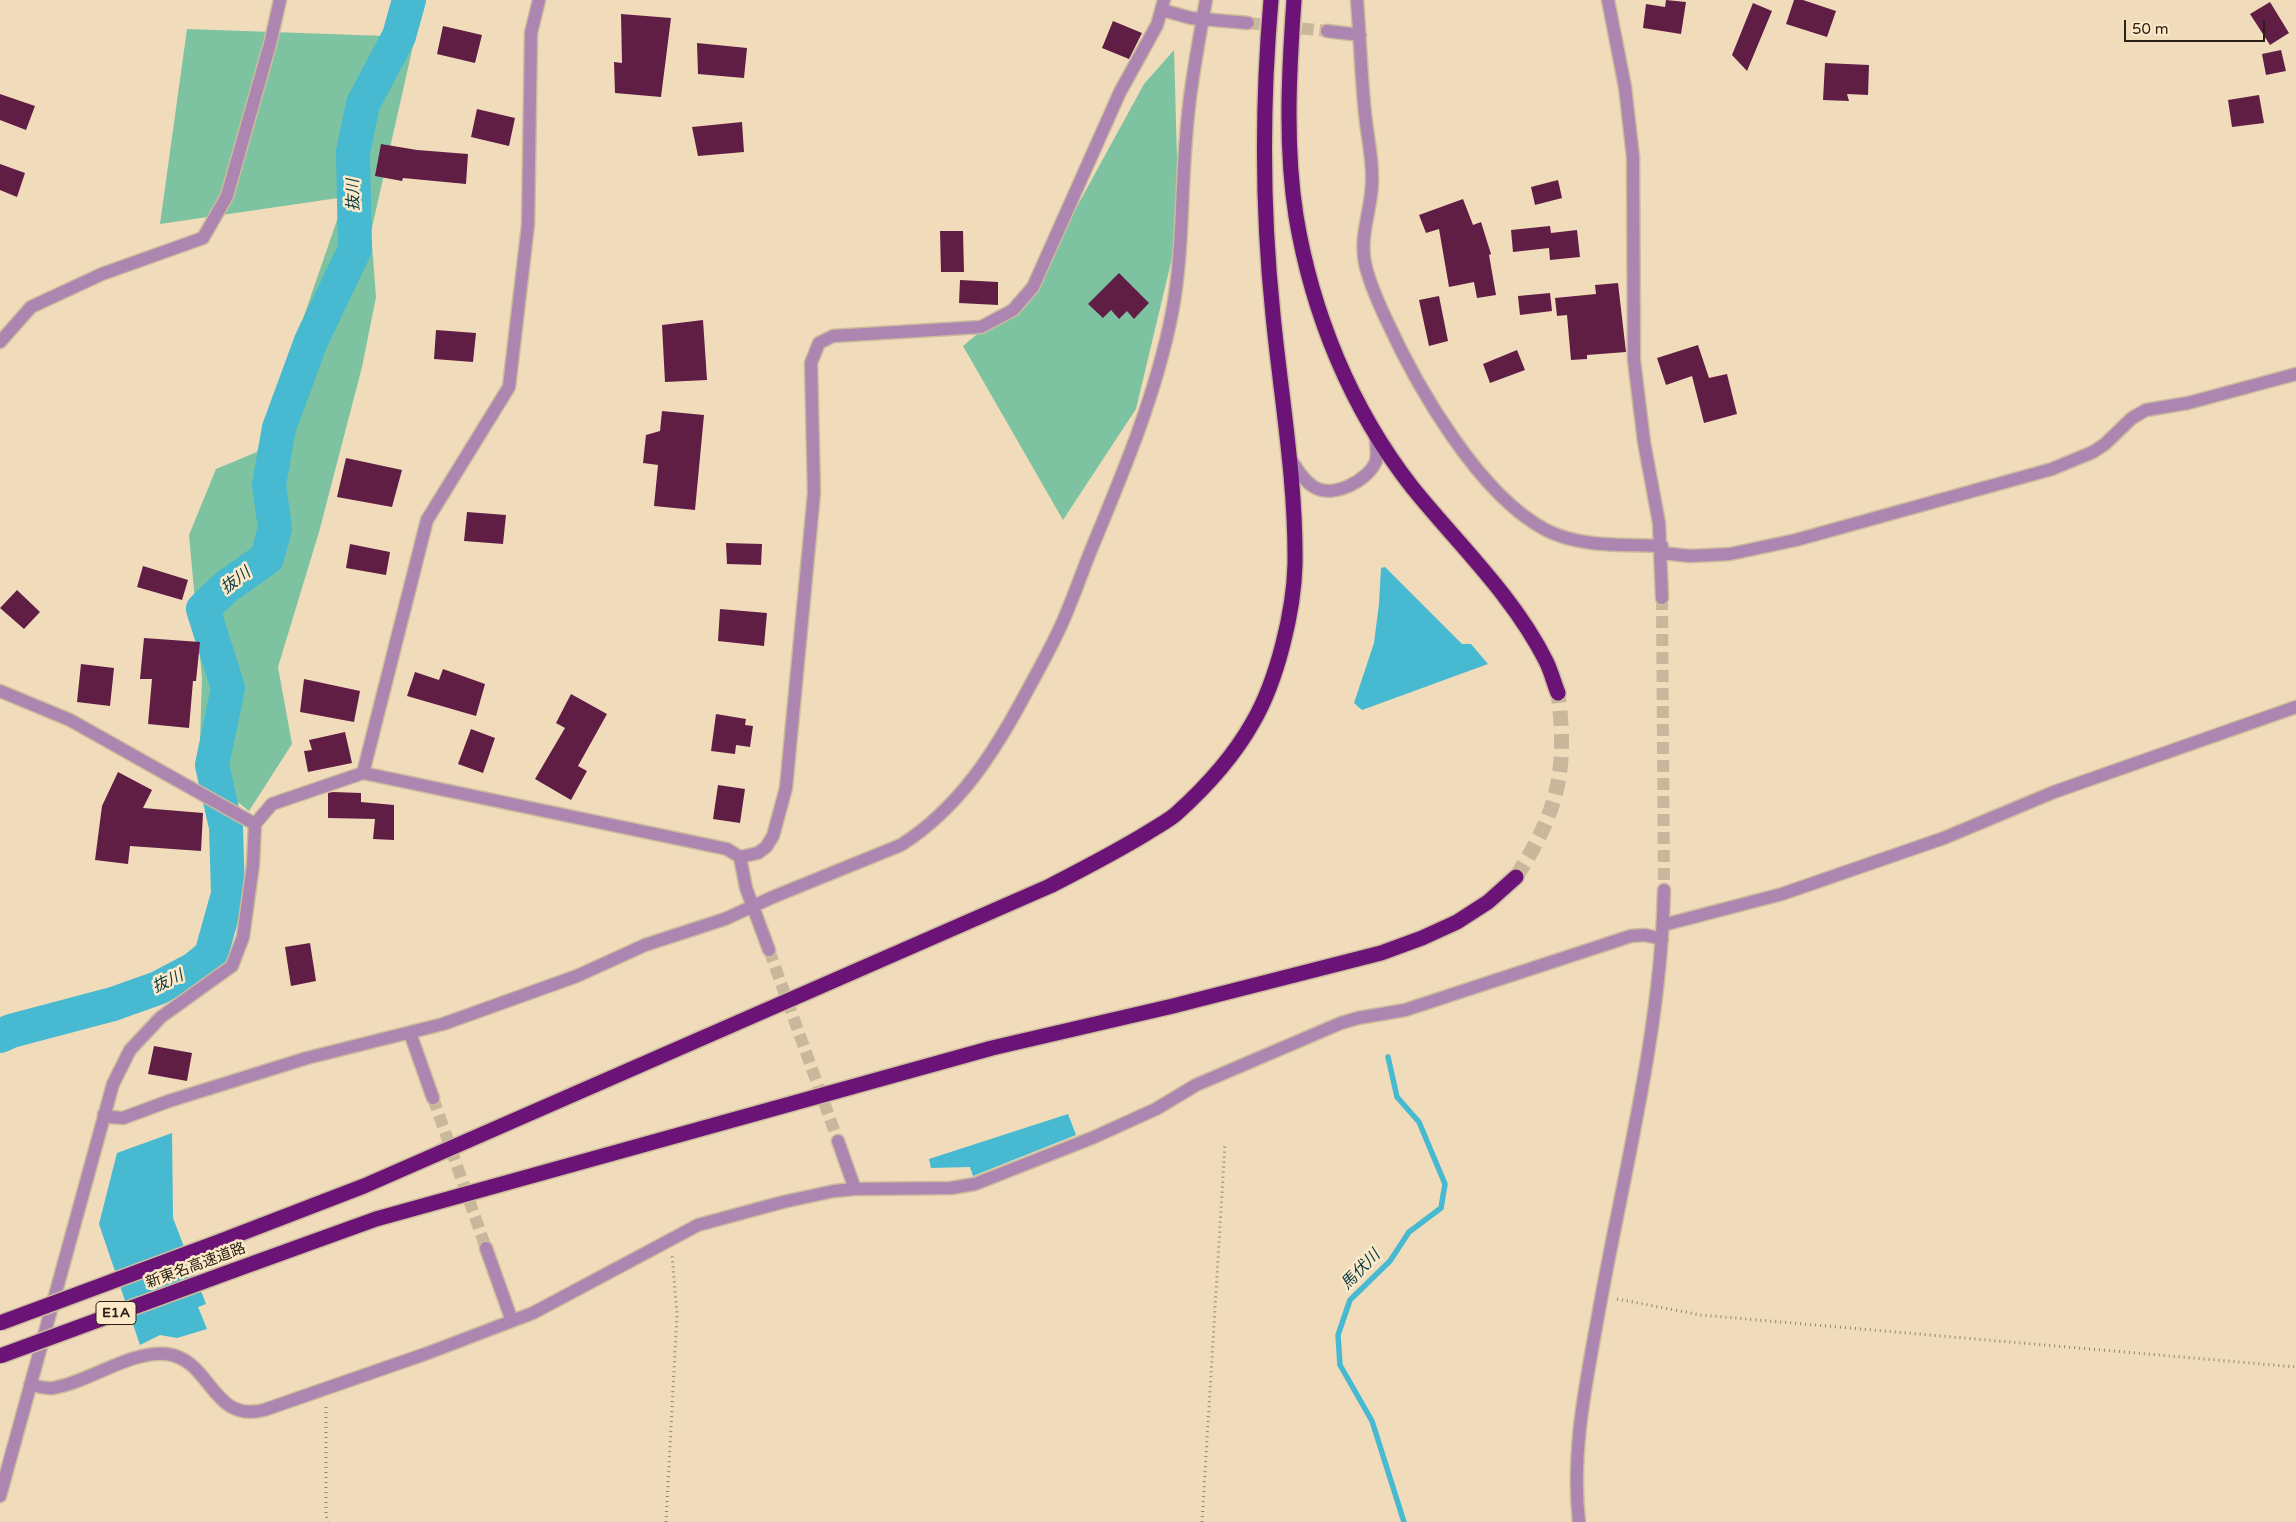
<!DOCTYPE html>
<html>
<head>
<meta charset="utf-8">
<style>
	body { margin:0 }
	#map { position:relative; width:2296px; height:1522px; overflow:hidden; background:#f0dcbb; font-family:"Varela Round",sans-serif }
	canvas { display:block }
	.scale { position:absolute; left:2124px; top:20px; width:141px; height:22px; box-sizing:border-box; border:2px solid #2a2216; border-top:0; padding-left:6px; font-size:15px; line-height:18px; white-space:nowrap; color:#2a2216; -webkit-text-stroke:4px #fde9c8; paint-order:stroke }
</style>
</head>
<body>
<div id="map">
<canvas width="2296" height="1522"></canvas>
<div class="scale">50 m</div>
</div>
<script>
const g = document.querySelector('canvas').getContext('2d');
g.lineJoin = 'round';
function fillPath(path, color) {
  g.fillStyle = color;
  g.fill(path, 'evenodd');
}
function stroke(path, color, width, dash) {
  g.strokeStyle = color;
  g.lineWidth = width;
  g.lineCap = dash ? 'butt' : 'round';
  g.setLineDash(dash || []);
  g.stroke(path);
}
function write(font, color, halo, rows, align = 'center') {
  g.font = font + ' "Varela Round","Noto Sans JP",sans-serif';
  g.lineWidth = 5;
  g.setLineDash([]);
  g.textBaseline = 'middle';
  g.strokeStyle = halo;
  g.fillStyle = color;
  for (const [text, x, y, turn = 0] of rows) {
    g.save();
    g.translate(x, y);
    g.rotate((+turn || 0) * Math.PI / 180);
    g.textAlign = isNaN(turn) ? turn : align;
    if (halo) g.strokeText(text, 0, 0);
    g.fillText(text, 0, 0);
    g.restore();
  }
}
const green = new Path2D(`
	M 187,29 L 415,37 L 371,232 L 376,297 L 362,367 L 319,532 L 278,667 L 292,744 L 249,811 L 199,771 L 202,678 L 189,535 L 216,469 L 257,452 L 345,197 L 160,224 Z
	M 1174,50 L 1179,229 L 1136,409 L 1063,520 L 963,346 L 1033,287 L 1144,84 Z`);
const water = new Path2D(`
	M 1385,567 L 1462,644 L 1471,644 L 1488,664 L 1362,710 L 1354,703 L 1374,643 L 1379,604 L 1381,568 Z
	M 1068,1114 L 1076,1135 L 973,1176 L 970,1167 L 931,1168 L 929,1159 Z
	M 172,1133 L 173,1218 L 206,1304 L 198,1307 L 207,1329 L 177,1338 L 160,1335 L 140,1345 L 99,1224 L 117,1153 Z`);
const stream = new Path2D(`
	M 1388,1057 L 1397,1097 L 1419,1122 L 1445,1184 L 1441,1208 L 1409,1232 L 1390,1261 L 1350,1300 L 1338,1335 L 1340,1365 L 1372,1421 L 1404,1522`);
const river = new Path2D(`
	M 0,1036 L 11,1031 L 113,1004 L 158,988 L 194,969 L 211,955 L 228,894 L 226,827 L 212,765 L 228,688 L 203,609 L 226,587 L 267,558 L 275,528 L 269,485 L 279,428 L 311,341 L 355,249 L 353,152 L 363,104 L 399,36 L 409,0`);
const building = new Path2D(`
	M 1666,0 L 1686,2 L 1681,34 L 1643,28 L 1646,4 L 1665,7 Z
	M 1794,0 L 1803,0 L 1836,11 L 1827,37 L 1786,24 Z
	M 2270,2 L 2289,33 L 2270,45 L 2250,14 Z
	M 1753,3 L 1772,11 L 1747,71 L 1732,55 Z
	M 621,14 L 671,18 L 661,97 L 615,93 L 614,62 L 622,63 Z
	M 1113,21 L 1142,33 L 1129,59 L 1102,48 Z
	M 443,26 L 482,35 L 475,63 L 437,54 Z
	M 697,43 L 747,48 L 744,78 L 698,74 Z
	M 2281,50 L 2286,71 L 2266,75 L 2262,54 Z
	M 1825,63 L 1869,65 L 1868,95 L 1847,94 L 1849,101 L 1823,100 Z
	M 0,94 L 35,106 L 26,130 L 0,120 Z
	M 2259,95 L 2264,123 L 2232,127 L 2228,100 Z
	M 477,109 L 515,118 L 509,146 L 471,137 Z
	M 742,122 L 744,152 L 698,156 L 692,127 Z
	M 381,144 L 417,150 L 468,154 L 466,184 L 403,178 L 402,181 L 375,176 Z
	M 0,164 L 25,173 L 17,197 L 0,190 Z
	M 1558,180 L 1562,198 L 1535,205 L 1531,187 Z
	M 1463,199 L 1473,225 L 1481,222 L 1491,254 L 1489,255 L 1496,295 L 1477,298 L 1474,282 L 1449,287 L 1439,229 L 1426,233 L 1419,215 Z
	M 1550,226 L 1551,233 L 1577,230 L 1580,257 L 1550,260 L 1549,248 L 1513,252 L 1511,230 Z
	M 940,231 L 963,231 L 964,272 L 941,272 Z
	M 1119,273 L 1149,303 L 1134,319 L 1127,311 L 1119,319 L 1111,310 L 1103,318 L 1088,304 Z
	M 960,280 L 998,282 L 998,305 L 959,303 Z
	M 1618,283 L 1626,352 L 1587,355 L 1587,359 L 1571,360 L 1567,315 L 1557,316 L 1555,298 L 1596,294 L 1595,285 Z
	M 1550,293 L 1552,311 L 1520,315 L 1518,296 Z
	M 1439,296 L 1448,341 L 1429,346 L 1419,300 Z
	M 703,320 L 707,380 L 665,382 L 662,325 Z
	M 436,330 L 476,333 L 473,362 L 434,359 Z
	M 1698,345 L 1709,378 L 1727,374 L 1737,414 L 1704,423 L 1692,376 L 1666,385 L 1657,358 Z
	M 1517,350 L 1525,370 L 1490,383 L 1483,364 Z
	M 662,411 L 704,415 L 695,510 L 654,506 L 658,465 L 643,463 L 646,435 L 660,431 Z
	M 346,458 L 402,470 L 392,507 L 337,497 Z
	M 467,512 L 506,515 L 503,544 L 464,541 Z
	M 726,543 L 762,544 L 761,565 L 727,564 Z
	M 350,544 L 390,552 L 386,575 L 346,568 Z
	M 143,566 L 188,580 L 182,600 L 137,587 Z
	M 17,590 L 40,612 L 24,629 L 0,608 Z
	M 720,609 L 767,613 L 764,646 L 718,641 Z
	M 144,638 L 200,642 L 196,681 L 193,681 L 189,728 L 148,724 L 152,679 L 140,679 Z
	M 81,664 L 114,668 L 110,706 L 77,702 Z
	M 443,669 L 485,684 L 476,716 L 407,696 L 415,672 L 439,680 Z
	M 304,679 L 360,691 L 354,722 L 300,712 Z
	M 571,694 L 607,714 L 578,766 L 587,771 L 571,800 L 535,779 L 565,728 L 556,723 Z
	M 716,714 L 746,719 L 745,725 L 753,726 L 750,747 L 736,745 L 735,754 L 711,751 Z
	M 471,729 L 495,738 L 483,773 L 458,764 Z
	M 345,732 L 352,763 L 308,772 L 304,751 L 312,750 L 309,740 Z
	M 118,772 L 152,790 L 143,808 L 203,813 L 201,851 L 130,846 L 128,864 L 95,860 L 102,806 Z
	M 718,785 L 745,789 L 740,823 L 713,819 Z
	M 333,792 L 361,793 L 361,802 L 394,805 L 394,840 L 373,839 L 375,819 L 328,818 L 328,793 Z
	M 310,943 L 316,981 L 291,986 L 285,947 Z
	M 154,1046 L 192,1053 L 187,1081 L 148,1074 Z`);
const minorTunnel = new Path2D(`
	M 1248,23 L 1327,31
	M 1662,598 L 1664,890
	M 769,950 L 838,1141
	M 433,1098 L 486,1248`);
const highwayTunnel = new Path2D(`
	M 1516,877 C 1558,811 1568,771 1558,693`);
const path = new Path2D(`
	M 1617,1299 L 1701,1315 L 2296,1367
	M 326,1407 L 326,1516 L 328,1522
	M 666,1522 L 677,1314 L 672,1255
	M 1202,1522 L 1225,1144`);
const minor = new Path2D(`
	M 1357,0 C 1360,38 1361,76 1365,113 C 1367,136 1373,158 1372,181 C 1372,209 1359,235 1365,263 C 1369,282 1378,302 1386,319 C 1417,387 1479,495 1546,530 C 1581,548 1624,544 1662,546
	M 1608,0 L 1625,87 L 1633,157 L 1634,360 L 1644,442 L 1659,523 L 1662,598
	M 1162,10 L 1191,18 L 1248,23
	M 1327,31 L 1360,35
	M 0,342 L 31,307 L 102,274 L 203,238 L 227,196 L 270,44 L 280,0
	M 1290,458 C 1297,469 1303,480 1314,487 C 1333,499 1369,480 1376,461 C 1378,453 1376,441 1375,433
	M 1662,553 L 1690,556 L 1730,554 L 1796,540 L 2052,469 L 2093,452 L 2105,444 L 2132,418 L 2146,410 L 2188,403 L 2296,374
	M 0,691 L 70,720 L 255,824 L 272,804 L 363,773 L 727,849 L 740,857 L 746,888 L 769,950
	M 363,773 L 427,520 L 509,387 L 528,225 L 531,33 L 539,0
	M 740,857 L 758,853 L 766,847 L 773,836 L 786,788 L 814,493 L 811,363 L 819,343 L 833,336 L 981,327 L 1013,310 L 1033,287 L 1120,92 L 1157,25 L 1164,0
	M 1663,925 L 1782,894 L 1944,838 L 2054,792 L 2296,707
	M 410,1033 L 433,1098
	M 104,1114 L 111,1117 L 123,1118 L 169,1101 L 307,1058 L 443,1024 L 577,976 L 645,945 L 725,919 L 773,897 L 901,845 C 959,808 994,753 1026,693 C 1037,673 1048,653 1058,632 C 1071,605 1080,577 1091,550 C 1123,473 1156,395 1172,313 C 1183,255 1181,196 1186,138 C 1189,92 1198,46 1206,0
	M 838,1141 L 855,1189
	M 486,1248 L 512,1321
	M 30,1385 C 38,1386 45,1389 53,1388 C 90,1382 130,1350 167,1354 C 212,1360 211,1423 264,1410 L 428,1353 L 533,1313 L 698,1225 L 783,1202 L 834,1191 L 855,1189 L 951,1188 L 975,1184 L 1092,1138 L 1156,1109 L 1196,1085 L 1341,1023 L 1358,1018 L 1405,1010 L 1631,936 L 1645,935 L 1662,939
	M 0,1496 L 113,1084 L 130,1050 L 161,1017 L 232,966 L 243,937 L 253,865 L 255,824
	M 1579,1522 C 1571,1453 1586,1383 1598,1316 C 1623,1174 1661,1034 1664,890`);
const highway = new Path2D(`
	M 1294,0 C 1289,71 1285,146 1296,216 C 1312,313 1351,409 1412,487 C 1457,543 1513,595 1546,661 C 1551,671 1554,683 1558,693
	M 221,1241 L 364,1186 L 1050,886 C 1083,869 1116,852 1147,833 C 1156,827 1168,821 1176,814 C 1205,788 1234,756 1253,722 C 1277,681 1294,611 1295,564 C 1296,480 1281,397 1273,315 C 1262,210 1262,104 1271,0
	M 232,1271 L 376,1219 L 992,1048 L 1173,1006 L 1381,953 L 1422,938 L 1457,922 L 1488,902 L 1516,877`);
const highwayBridge = new Path2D(`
	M 0,1323 L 221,1241
	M 0,1356 L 232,1271`);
const shields = [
	[116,1313,40]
];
const shieldNames = [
	["E1A",116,1313]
];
const streetNames = [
	["新東名高速道路",196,1266,-20]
];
const waterNames = [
	["抜川",354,195,-91],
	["抜川",236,581,-37],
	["抜川",168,982,-25],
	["馬伏川",1361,1270,-46]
];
fillPath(green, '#7dc3a1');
fillPath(water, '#47b9d0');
stroke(stream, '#47b9d0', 5.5);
stroke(river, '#47b9d0', 34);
fillPath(building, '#611e45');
stroke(minorTunnel, '#c8b79a', 12, [12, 6]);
stroke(highwayTunnel, '#c8b79a', 15, [15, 8]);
stroke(minor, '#ccbb9d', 15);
stroke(highway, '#ccbb9d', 18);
stroke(path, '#92836c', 3, [1, 4]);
stroke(minor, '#ac86b0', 12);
stroke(highway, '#6b1376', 15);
stroke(highwayBridge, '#ccbb9d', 18, []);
stroke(highwayBridge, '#6b1376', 15);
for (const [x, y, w] of shields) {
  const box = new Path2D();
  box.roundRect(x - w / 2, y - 11.5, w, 23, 4);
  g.fillStyle = '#fde9c8';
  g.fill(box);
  stroke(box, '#2a2216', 1);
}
write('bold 14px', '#2a2216', null, shieldNames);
write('15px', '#2a2216', '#fde9c8', streetNames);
write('italic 16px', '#043b44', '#fde9c8', waterNames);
</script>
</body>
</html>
